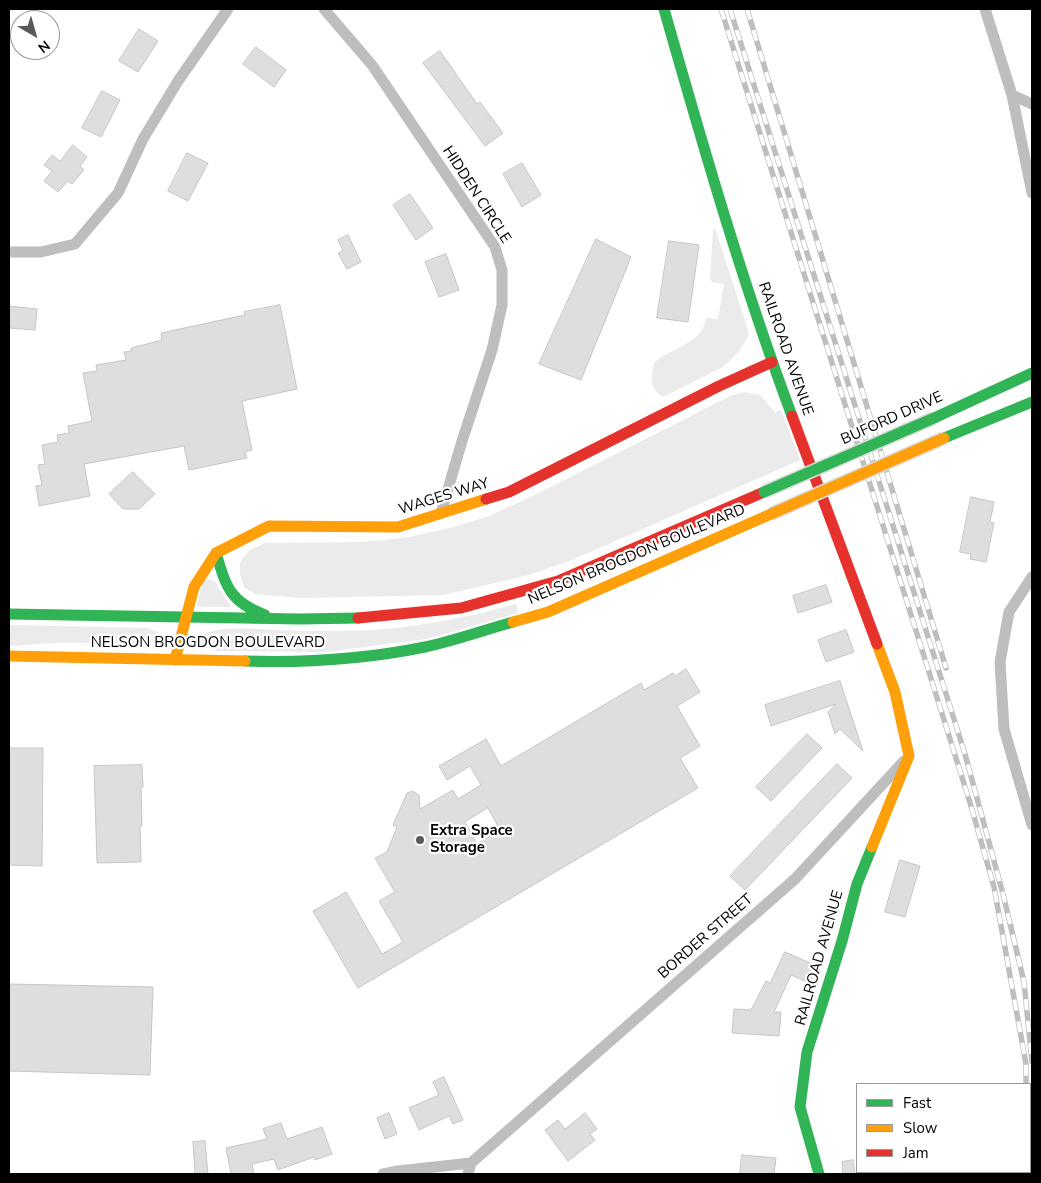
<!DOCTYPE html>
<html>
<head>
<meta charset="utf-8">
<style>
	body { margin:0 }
	#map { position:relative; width:1041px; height:1183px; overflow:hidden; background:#fff; font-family:"Nunito Sans",sans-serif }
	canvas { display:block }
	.frame { position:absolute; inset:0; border:10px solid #000; pointer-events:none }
	.legend { position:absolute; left:856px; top:1083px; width:175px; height:90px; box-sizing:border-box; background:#fff; border:1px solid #999; margin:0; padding:6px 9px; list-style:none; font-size:15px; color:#000 }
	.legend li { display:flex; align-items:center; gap:10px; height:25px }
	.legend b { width:25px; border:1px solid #999 }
	.north { position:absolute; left:10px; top:10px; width:50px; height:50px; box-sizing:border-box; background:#fff; border:1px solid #999; border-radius:50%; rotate:142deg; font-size:14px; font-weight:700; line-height:20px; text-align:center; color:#000 }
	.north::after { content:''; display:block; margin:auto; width:18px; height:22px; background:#595959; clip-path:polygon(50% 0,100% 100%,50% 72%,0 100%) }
</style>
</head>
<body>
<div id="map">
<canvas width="1041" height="1183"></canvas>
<div class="frame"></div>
<ul class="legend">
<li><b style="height:6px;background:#30b455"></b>Fast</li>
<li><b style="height:6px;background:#ff9f0a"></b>Slow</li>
<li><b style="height:6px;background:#e5322d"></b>Jam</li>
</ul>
<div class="north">N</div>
</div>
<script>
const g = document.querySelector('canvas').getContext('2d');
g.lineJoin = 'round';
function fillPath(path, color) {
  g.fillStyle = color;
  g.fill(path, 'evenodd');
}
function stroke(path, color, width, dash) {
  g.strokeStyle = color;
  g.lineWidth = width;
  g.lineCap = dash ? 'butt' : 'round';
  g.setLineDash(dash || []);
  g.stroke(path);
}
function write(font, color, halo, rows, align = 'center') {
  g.font = font + ' "Nunito Sans",sans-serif';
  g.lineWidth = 4.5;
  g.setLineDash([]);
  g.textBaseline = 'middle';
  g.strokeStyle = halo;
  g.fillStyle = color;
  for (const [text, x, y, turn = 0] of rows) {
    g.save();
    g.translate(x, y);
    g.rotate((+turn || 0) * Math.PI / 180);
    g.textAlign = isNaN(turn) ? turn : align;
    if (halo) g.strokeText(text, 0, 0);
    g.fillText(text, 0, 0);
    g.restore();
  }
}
const green = new Path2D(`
	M 715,228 L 749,333 C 745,346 732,360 721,368 L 663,397 C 650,390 650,374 655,362 C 672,347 703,344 706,318 L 718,319 L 724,284 L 712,282 L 710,278 L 713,230 Z
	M 745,392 L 760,395 L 775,412 L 781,410 L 800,460 L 572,560 L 529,575 L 443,595 L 301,598 L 255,594 L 244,587 L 240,575 L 240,562 L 248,551 L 265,543 L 365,542 L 409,537 L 454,527 L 489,516 L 537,494 L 732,395 Z
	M 207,578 L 215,582 L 231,607 L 198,607 L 196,605 L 204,579 Z
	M 516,604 L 518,613 L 427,639 L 325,652 L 217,651 L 202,644 L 197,639 C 210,623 259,630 278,630 C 314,631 350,632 385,629 C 429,625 473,616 516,604 Z
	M 9,625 L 148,628 L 159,633 L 162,636 L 159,639 L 144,643 L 54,643 L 9,646 Z`);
const building = new Path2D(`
	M 139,29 L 158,41 L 138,72 L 119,61 Z
	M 256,47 L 286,70 L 274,87 L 243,64 Z
	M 440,51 L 477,104 L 480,102 L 503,133 L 485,146 L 423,63 Z
	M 102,91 L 120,100 L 101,137 L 82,128 Z
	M 73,145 L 87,157 L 80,166 L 84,170 L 72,184 L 68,181 L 58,192 L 44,181 L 52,171 L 44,165 L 52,155 L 60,161 Z
	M 187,153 L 208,163 L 188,201 L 168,191 Z
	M 522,163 L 541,195 L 522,207 L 503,174 Z
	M 410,194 L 433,228 L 416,240 L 393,205 Z
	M 348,235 L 361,262 L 347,269 L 338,253 L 343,251 L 338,240 Z
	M 596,239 L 631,257 L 581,380 L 539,364 Z
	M 669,241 L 699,245 L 688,322 L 657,318 Z
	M 446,254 L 459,290 L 439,297 L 425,262 Z
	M 280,305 L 297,389 L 242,401 L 252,450 L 245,452 L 247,458 L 189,470 L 184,446 L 84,464 L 90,496 L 39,506 L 36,486 L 42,485 L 38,465 L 45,464 L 42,445 L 58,442 L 57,435 L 69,433 L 68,426 L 92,421 L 83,373 L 97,371 L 96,365 L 126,360 L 124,352 L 131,351 L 131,348 L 162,340 L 161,333 L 245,315 L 244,312 Z
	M 9,306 L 37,309 L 35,330 L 9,328 Z
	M 133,472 L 155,494 L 139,509 L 123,509 L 109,494 Z
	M 971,497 L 994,502 L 990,522 L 994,523 L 986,562 L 970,559 L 971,554 L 960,552 Z
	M 826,585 L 832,602 L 798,613 L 793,596 Z
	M 846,630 L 854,652 L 826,662 L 818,640 Z
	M 686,669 L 700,692 L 677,706 L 700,746 L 680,758 L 698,788 L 358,988 L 313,911 L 346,892 L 382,954 L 403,942 L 379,901 L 395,892 L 375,858 L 387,852 L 397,827 L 393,825 L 407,793 L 412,791 L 419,795 L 420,809 L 453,790 L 458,799 L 481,785 L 470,766 L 447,780 L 439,766 L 486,739 L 501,766 L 641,683 L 644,690 L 673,673 L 675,676 ZM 488,808 L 500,830 L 477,844 L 465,822 Z
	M 840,681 L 863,751 L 840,729 L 835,734 L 828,712 L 836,704 L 771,726 L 765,705 Z
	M 807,734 L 822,748 L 771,801 L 756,787 Z
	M 9,748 L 43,748 L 42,866 L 9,865 Z
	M 837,764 L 852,778 L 745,890 L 730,876 Z
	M 142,765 L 143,787 L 141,787 L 142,826 L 140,826 L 141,862 L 97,863 L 94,766 Z
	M 900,860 L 920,866 L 905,917 L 885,912 Z
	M 785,952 L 817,966 L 809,983 L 791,975 L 774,1012 L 781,1012 L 779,1036 L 732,1033 L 734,1009 L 751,1010 L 766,981 L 770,983 Z
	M 9,984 L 153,987 L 150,1075 L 9,1071 Z
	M 444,1077 L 463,1120 L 453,1124 L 449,1116 L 419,1130 L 409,1108 L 439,1095 L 433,1082 Z
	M 389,1113 L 397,1134 L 385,1139 L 377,1118 Z
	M 585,1113 L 597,1129 L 590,1134 L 595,1140 L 568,1161 L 545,1130 L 558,1120 L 565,1129 Z
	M 281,1123 L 287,1139 L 322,1127 L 332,1154 L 315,1160 L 314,1157 L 278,1170 L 274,1159 L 252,1164 L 254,1174 L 231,1174 L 226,1148 L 267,1139 L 263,1129 Z
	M 205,1141 L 208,1174 L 195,1174 L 193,1142 Z
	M 742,1155 L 776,1158 L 774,1174 L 740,1174 Z
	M 853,1160 L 855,1174 L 843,1174 L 842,1162 Z`);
const street = new Path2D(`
	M 324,9 L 372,65 L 495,247 L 502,270 L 502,305 L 492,350 L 462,441 L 441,513
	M 985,9 L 1012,95 L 1032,193
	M 1012,95 L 1032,104
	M 9,252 L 41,252 L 75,244 L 118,193 L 143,139 L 178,81 L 228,9
	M 1032,577 L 1009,612 L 1000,662 L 1004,729 L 1032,825
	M 383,1174 L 398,1171 L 471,1163
	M 468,1174 L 471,1163 L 795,879 L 904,761`);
const fast = new Path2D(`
	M 664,9 C 703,146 742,282 792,416
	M 934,418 L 1032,373
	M 944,438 L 1032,402
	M 216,553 C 226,587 230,602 265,615
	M 9,614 L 300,619 L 358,618
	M 245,661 C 305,663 366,659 425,647 C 454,641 484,630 513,622
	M 819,1174 L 800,1107 L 807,1052 L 842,941 L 857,884 L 872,847`);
const slow = new Path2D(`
	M 513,622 L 548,612 L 771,514
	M 9,656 L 245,661
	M 175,660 L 194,587 L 216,553 L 269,526 L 398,527 L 486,499
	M 872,847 L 909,756 L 895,692 L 877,644`);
const jam = new Path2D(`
	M 792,416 L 877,644
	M 486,499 L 509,492 L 719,386 L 772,362
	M 358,618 L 461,608 L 558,581 L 764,492`);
const rail = new Path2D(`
	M 721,9 L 971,806 L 994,887 L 1026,1064 L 1026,1084
	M 730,9 L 965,754 L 1003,894 L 1024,982 L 1032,1062
	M 747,9 L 946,668
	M 1030,1155 L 1031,1174`);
const fastBridge = new Path2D(`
	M 764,492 L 934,418`);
const slowBridge = new Path2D(`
	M 771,514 L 944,438`);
const markers = [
	[420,840,5,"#595959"]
];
const streetNames = [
	["HIDDEN CIRCLE",476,195,57],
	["RAILROAD AVENUE",785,349,71],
	["BUFORD DRIVE",892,419,-24],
	["WAGES WAY",444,497,-17],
	["NELSON BROGDON BOULEVARD",637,555,-23],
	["NELSON BROGDON BOULEVARD",208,643],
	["BORDER STREET",706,937,-41],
	["RAILROAD AVENUE",820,958,-74]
];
const poiNames = [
	["Extra Space",430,831],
	["Storage",430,848]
];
fillPath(green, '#ebebeb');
fillPath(building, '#dedede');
stroke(building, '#c6c6c6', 1);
stroke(street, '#bebebe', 11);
stroke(fast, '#30b455', 11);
stroke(slow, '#ff9f0a', 11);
stroke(jam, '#e5322d', 11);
stroke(rail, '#bebebe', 5.5);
stroke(rail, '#fff', 4, [11]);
stroke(fastBridge, '#dbdbdb', 14, []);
stroke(slowBridge, '#dbdbdb', 14, []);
stroke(fastBridge, '#30b455', 11);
stroke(slowBridge, '#ff9f0a', 11);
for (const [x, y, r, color] of markers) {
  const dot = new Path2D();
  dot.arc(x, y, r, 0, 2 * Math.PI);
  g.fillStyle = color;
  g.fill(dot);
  stroke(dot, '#fff', 2);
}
write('15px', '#000', '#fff', streetNames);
write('bold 15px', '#000', '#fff', poiNames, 'left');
</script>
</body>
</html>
